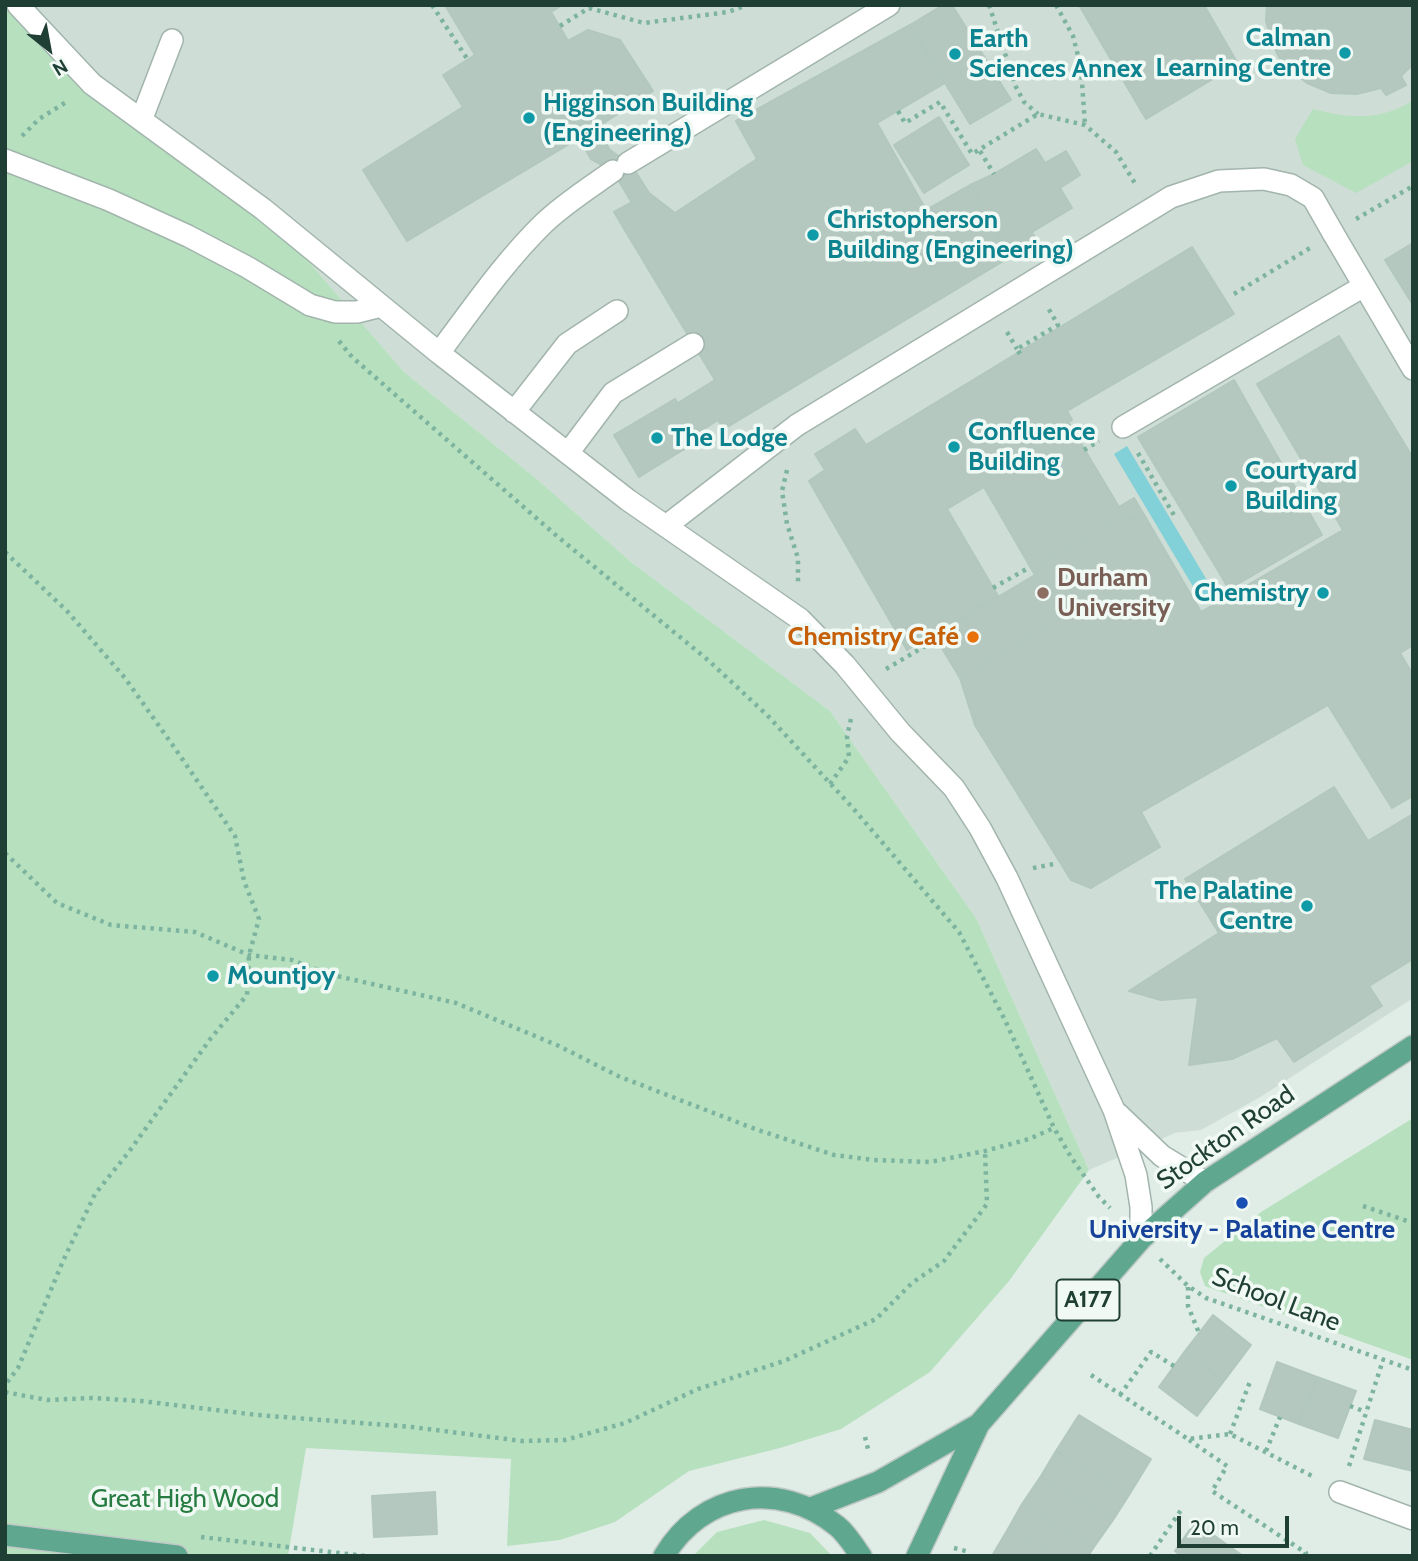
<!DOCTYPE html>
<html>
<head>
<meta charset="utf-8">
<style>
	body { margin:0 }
	#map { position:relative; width:1418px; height:1561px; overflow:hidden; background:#e0ede6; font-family:Cabin,sans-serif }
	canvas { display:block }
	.frame { position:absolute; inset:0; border:7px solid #1f3f34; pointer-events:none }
	.north { position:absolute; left:14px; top:14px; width:70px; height:70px; -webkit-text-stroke:5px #f1f9f5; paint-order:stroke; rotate:149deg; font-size:19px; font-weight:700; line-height:28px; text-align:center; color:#1f3f34 }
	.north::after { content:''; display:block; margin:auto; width:24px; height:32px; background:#1f3f34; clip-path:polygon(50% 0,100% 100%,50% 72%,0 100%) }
	.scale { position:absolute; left:1177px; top:1516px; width:112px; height:32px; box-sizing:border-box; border:4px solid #1f3f34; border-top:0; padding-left:9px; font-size:21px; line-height:24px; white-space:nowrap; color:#1f3f34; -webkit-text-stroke:5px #f1f9f5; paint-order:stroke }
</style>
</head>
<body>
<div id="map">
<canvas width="1418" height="1561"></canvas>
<div class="frame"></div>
<div class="north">N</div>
<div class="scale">20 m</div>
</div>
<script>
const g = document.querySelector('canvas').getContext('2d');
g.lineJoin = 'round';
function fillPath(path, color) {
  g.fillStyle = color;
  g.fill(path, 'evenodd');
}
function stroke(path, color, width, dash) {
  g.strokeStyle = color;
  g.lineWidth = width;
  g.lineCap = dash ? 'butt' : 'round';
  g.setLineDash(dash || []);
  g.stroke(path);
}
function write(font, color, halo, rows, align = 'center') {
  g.font = font + ' Cabin,sans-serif';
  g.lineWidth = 7;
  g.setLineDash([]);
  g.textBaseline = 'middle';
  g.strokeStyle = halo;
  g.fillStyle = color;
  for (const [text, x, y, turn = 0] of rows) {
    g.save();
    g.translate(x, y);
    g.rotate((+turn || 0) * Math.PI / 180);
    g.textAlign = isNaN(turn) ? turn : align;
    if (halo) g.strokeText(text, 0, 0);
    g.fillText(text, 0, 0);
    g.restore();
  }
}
const built = new Path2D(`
	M 18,5 L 1413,5 L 1413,998 L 1262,1096 L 1201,1130 L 1175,1133 L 1089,1170 L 976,918 L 830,711 L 631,562 L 538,480 L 404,372 L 263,209 L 142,118 Z`);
const green = new Path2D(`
	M 5,5 L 18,5 L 92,84 L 263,209 L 404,372 L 538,480 L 631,562 L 830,711 L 976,918 L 1089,1170 L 1009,1281 L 930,1372 L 841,1429 L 780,1448 L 689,1471 L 615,1522 L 560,1540 L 507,1546 L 511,1459 L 306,1448 L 288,1556 L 5,1556 Z
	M 1413,101 L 1413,161 L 1356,193 L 1303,165 L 1295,139 L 1313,109 C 1351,119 1378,121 1413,101 Z
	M 1413,1118 L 1413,1360 L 1205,1286 L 1200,1272 L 1204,1258 L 1261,1212 Z
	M 764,1520 L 810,1533 L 832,1556 L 693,1556 L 717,1532 Z`);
const water = new Path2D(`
	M 1127,446 L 1217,597 L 1204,605 L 1114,454 Z`);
const building = new Path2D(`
	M 445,5 L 562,5 L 551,12 L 568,41 L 588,30 L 620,40 L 653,91 L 596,128 L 407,241 L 363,170 L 463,107 L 443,75 L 475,55 Z
	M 943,5 L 952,5 L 1011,100 L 970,124 L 910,25 Z
	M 1079,5 L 1204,5 L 1238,64 L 1146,119 Z
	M 1267,5 L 1413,5 L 1413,64 L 1401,76 L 1406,85 L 1386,95 L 1381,88 L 1357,94 L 1331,93 L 1307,83 L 1281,61 L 1273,45 L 1266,21 Z
	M 910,25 L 945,83 L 877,123 L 926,210 L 970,185 L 1010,257 L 724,429 L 718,420 L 696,434 L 678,403 L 715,380 L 614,212 L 649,193 L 675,213 L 757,159 L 736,121 Z
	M 939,117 L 969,165 L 924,193 L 894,145 Z
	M 596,128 L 610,150 L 632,166 L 649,193 L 632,203 L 613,171 L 591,159 L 579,138 Z
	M 1036,149 L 1045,163 L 1066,151 L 1080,175 L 1060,188 L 1072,208 L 1032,232 L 1037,241 L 1010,257 L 970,185 L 994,174 Z
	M 1413,243 L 1413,305 L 1385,260 Z
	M 1192,247 L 1234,314 L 1067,411 L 1072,420 L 1068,422 L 1119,507 L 1134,498 L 1143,513 L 1130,521 L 1127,514 L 1037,567 L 1035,575 L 984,487 L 947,509 L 998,596 L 907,650 L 809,481 L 825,470 L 815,454 L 855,429 L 866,445 Z
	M 1339,336 L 1413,458 L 1413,645 L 1400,653 L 1413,675 L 1413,796 L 1392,808 L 1328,705 L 1141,812 L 1160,847 L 1091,888 L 1071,880 L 975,725 L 960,678 L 1061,618 L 1035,575 L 1037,567 L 1127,514 L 1130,521 L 1143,513 L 1201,612 L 1343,530 L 1257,384 Z
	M 1234,380 L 1322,535 L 1229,589 L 1138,437 Z
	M 675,399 L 699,440 L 639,477 L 614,435 Z
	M 1035,575 L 1061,618 L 960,678 L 934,635 Z
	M 1334,787 L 1368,841 L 1413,814 L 1413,959 L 1369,986 L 1382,1006 L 1294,1062 L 1277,1038 L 1232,1059 L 1189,1065 L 1198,997 L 1161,1000 L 1129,991 L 1219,933 L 1185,879 Z
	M 1213,1315 L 1251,1345 L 1224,1381 L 1185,1351 Z
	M 1185,1351 L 1224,1381 L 1197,1416 L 1159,1387 Z
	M 1277,1362 L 1317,1377 L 1299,1424 L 1260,1409 Z
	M 1317,1377 L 1356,1391 L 1338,1438 L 1299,1424 Z
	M 1079,1415 L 1151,1459 L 1129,1495 L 1056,1451 Z
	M 1375,1420 L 1413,1430 L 1413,1471 L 1364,1459 Z
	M 1056,1451 L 1129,1495 L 1113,1520 L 1041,1476 Z
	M 1041,1476 L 1113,1520 L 1094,1547 L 1022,1504 Z
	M 435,1492 L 437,1534 L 374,1537 L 372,1496 Z
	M 1022,1504 L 1094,1547 L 1088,1556 L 1054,1556 L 1008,1529 Z
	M 1195,1522 L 1243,1556 L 1181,1556 L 1175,1551 Z
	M 1008,1529 L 1054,1556 L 992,1556 Z`);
const path = new Path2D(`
	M 432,5 L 468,60
	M 989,5 L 1016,87 L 1024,102 L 1038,114
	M 1056,5 L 1073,36 L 1081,68 L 1085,125
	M 560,26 L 589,8 L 644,23 L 728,12 L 747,5
	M 898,111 L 905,123 L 940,102 L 972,154 L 1038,114 L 1085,125 L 1116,152 L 1136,185
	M 22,136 L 39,119 L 68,101
	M 980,151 L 994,174
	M 1356,219 L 1413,186
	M 1234,294 L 1310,248
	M 1007,332 L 1017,349
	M 339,341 L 352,357 L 558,537 L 708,660 L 767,715 L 852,807 L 959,932 L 1005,1020 L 1054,1128 L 1071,1157 L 1099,1197 L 1110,1208
	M 1020,354 L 1017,349 L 1058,325 L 1047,306
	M 1084,450 L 1099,441
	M 1138,453 L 1175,517
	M 787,470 L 782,491 L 787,524 L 798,558 L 798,582
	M 5,552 L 67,611 L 125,678 L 174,747 L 235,836 L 244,881 L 259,919 L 249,955 L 247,995 L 211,1038 L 128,1153 L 95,1194 L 63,1261 L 18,1368 L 5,1385
	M 993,588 L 1030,567
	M 886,669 L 937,639
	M 830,784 L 849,757 L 847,736 L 851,719
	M 5,853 L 57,903 L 111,925 L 195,932 L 249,955 L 292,960 L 328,974 L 456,1003 L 559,1046 L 618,1076 L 755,1129 L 834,1155 L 874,1160 L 930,1162 L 985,1151 L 1029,1139 L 1054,1128
	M 1033,868 L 1054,864
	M 1363,1206 L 1413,1223
	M 1160,1259 L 1188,1286 L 1206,1298 L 1413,1370
	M 1188,1287 L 1188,1306 L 1199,1333
	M 1091,1375 L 1188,1439 L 1230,1434 L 1314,1477
	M 5,1392 L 47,1400 L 92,1398 L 141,1401 L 257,1415 L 412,1427 L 522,1441 L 565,1440 L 625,1423 L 698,1389 L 784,1361 L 876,1319 L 912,1283 L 944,1261 L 987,1204 L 985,1151
	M 1120,1395 L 1151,1352 L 1174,1366
	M 1350,1406 L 1366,1412
	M 1230,1434 L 1251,1379
	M 865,1437 L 869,1453
	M 1189,1440 L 1227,1466 L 1212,1491 L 1306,1553 L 1304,1556
	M 1266,1451 L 1280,1417
	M 1349,1466 L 1383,1360
	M 201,1537 L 365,1556
	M 954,1548 L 969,1552
	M 1150,1556 L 1183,1507`);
const service = new Path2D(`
	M 18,5 L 92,84 L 263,209 L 439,353 L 628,500 L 800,619 L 845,665 L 900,732 L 954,788 L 980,828 L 1007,878 L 1114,1110 L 1136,1175 L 1141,1207 L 1141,1239
	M 142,118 L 172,40
	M 5,160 L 109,200 L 188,236 L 247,267 L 310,305 L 335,312 L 357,312 L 381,306
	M 628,163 L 889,5
	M 1333,233 L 1413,369
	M 439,353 C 472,309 504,262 544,223 C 565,203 589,188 613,171
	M 514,412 L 567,344 L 617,311
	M 1123,427 L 1364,286
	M 568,453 L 613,393 L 693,344
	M 1118,1114 L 1162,1156 L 1205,1182`);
const pedestrian = new Path2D(`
	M 666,526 L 797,425 L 1171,197 L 1219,181 L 1264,179 L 1291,185 L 1313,198 L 1333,233`);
const minor = new Path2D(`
	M 1340,1492 L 1413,1519`);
const primary = new Path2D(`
	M 811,1508 L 878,1482 L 979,1424
	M 5,1535 L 177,1556
	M 664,1556 C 702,1492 779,1479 837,1526 C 846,1533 854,1546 861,1556
	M 917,1556 L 979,1424 L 1141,1239 L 1205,1182 L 1413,1046`);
const markers = [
	[1345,53,7,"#0f9aa8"],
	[955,54,7,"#0f9aa8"],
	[529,118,7,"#0f9aa8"],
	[813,235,7,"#0f9aa8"],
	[657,438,7,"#0f9aa8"],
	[954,447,7,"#0f9aa8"],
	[1231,486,7,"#0f9aa8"],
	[1043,593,7,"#8d6e63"],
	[1323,593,7,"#0f9aa8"],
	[973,637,7,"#e8710a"],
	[1307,906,7,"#0f9aa8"],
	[213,976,7,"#0f9aa8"],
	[1242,1203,7,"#1a4fb4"]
];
const shields = [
	[1088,1300,63]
];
const shieldNames = [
	["A177",1088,1300]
];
const cultureNames = [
	["Calman",1331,38,"right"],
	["Learning Centre",1331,68,"right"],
	["Earth",969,39],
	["Sciences Annex",969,69],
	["Higginson Building",543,103],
	["(Engineering)",543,133],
	["Christopherson",827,220],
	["Building (Engineering)",827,250],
	["Confluence",968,432],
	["Building",968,462],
	["The Lodge",671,438],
	["Courtyard",1245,471],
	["Building",1245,501],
	["Chemistry",1309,593,"right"],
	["The Palatine",1293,891,"right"],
	["Centre",1293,921,"right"],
	["Mountjoy",227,976]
];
const educationNames = [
	["Durham",1057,578],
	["University",1057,608]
];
const foodNames = [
	["Chemistry Café",959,637]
];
const streetNames = [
	["Stockton Road",1226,1138,-35],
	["School Lane",1276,1300,21]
];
const transitNames = [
	["University - Palatine Centre",1242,1230]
];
const parkNames = [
	["Great High Wood",185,1499]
];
fillPath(built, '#ceddd5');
fillPath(green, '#b7e0bf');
fillPath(water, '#82d1d8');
fillPath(building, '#b5c8bf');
stroke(building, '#b2c7bd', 2);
stroke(service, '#a2b5ad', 24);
stroke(pedestrian, '#a2b5ad', 24);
stroke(minor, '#a2b5ad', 24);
stroke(primary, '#c0c9c6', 24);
stroke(path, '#7db49f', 4.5, [3.5, 5]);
stroke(service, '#fff', 21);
stroke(pedestrian, '#fff', 21);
stroke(minor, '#fff', 21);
stroke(primary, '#60a790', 21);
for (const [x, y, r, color] of markers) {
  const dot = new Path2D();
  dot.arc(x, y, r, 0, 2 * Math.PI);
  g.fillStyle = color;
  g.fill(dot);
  stroke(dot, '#f1f9f5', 2.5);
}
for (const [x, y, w] of shields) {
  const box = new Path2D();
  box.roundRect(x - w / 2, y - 20.5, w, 41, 5);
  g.fillStyle = '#f1f9f5';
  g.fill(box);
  stroke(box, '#1f3f34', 2);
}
write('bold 24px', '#1f3f34', null, shieldNames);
write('bold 26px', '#0d838f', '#f1f9f5', cultureNames, 'left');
write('bold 26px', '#785e54', '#f1f9f5', educationNames, 'left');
write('bold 26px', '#c56008', '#f1f9f5', foodNames, 'right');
write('26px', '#1f3f34', '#f1f9f5', streetNames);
write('bold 26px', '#164399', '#f1f9f5', transitNames);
write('26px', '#257b40', '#f1f9f5', parkNames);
</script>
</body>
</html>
